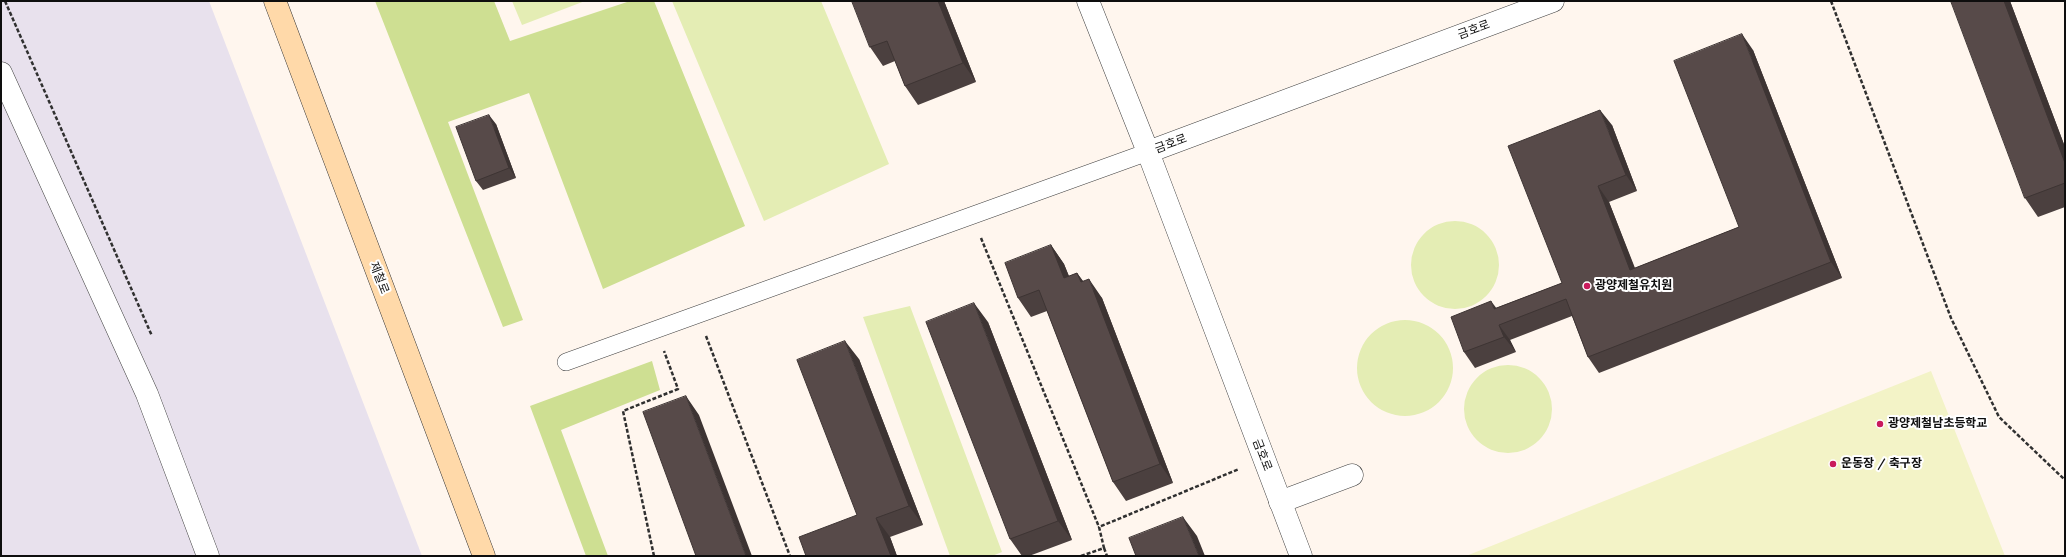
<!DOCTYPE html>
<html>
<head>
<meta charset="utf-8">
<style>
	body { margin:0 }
	#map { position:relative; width:2066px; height:557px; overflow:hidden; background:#fff6ee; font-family:Lora,serif }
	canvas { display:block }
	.frame { position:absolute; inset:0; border:2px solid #0e0e0e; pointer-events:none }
</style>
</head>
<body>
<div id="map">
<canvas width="2066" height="557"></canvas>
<div class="frame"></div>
</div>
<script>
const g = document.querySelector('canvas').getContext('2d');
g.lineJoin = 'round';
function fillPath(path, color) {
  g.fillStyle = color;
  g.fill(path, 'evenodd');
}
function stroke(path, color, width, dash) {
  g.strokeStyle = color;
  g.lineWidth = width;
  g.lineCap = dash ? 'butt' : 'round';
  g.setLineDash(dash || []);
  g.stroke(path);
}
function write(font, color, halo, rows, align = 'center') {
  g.font = font + ' Lora,"Noto Sans KR",serif';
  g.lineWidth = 4;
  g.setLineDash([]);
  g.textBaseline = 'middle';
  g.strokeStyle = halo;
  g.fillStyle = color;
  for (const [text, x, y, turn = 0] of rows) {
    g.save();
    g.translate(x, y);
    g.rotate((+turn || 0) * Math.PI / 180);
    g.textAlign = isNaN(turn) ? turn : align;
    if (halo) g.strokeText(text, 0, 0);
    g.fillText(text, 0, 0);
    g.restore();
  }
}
const industrial = new Path2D(`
	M 1,1 L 209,1 L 422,556 L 1,556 Z`);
const green = new Path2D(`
	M 512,1 L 585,1 L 522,25 Z
	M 672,1 L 821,1 L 889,164 L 764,221 Z
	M1411 265a44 44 0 1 1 88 0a44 44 0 1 1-88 0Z
	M 910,306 L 1002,552 L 992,556 L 950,556 L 863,317 Z
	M1357 368a48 48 0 1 1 96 0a48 48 0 1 1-96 0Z
	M1464 409a44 44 0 1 1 88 0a44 44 0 1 1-88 0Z`);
const forest = new Path2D(`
	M 375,1 L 494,1 L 510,41 L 630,1 L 654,1 L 745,226 L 603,289 L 529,93 L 448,122 L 523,320 L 503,327 Z
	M 652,361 L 660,390 L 561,430 L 608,556 L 586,556 L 530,406 Z`);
const pitch = new Path2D(`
	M 1931,371 L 2005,556 L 1465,556 L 1466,556 Z`);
const path = new Path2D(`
	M 5,1 L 152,336
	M 1831,1 L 1951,318 L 1999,417 L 2065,480
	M 981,238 L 1099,527
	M 706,336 L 790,556
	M 1104,548 L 1107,556
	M 654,556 L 623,411 L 678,389 L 664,351
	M 1081,556 L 1104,548 L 1099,527 L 1239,469`);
const service = new Path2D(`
	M 566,362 L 1148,152`);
const minor = new Path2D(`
	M 1088,1 L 1148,152
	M 1,73 L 147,394 L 208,556
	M 1280,502 L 1352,475`);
const tertiary = new Path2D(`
	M 1301,556 L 1148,152 L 1553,1`);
const secondary = new Path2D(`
	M 275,1 L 484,556`);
const wall = new Path2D(`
	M 852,1 L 944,1 L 976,82 L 918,105 L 905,86 L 895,61 L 883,66 L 870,47 Z
	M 1951,1 L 2010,1 L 2065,147 L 2065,207 L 2038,217 L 2025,198 Z
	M 1753,50 L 1842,278 L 1599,373 L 1588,357 L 1572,316 L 1510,340 L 1516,352 L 1475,368 L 1464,352 L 1496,308 L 1562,283 L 1612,125 L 1637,191 L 1609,202 L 1635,268 L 1739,227 Z
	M 496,124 L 516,178 L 483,190 L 476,181 Z
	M 1051,245 L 1064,264 L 1069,276 L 1077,273 L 1083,281 L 1102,298 L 1173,483 L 1126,501 L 1113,482 L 1047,311 L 1031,317 L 1018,298 Z
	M 988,322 L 1072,540 L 1029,556 L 1022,556 L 1010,539 Z
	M 859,359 L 923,525 L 890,537 L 897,556 L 806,556 L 857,515 Z`);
const shadedWall = new Path2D(`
	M 938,1 L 944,1 L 976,82 L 963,63 Z
	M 2004,1 L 2010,1 L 2065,147 L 2065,163 Z
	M 1742,34 L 1753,50 L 1842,278 L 1831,262 Z
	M 1600,110 L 1612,125 L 1637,191 L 1626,175 Z
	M 489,115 L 496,124 L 516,178 L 509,168 Z
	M 1598,186 L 1609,202 L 1641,285 L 1630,270 Z
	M 1051,245 L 1064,264 L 1077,297 L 1064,278 Z
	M 1077,273 L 1090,291 L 1081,282 Z
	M 1089,279 L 1102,298 L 1173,483 L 1160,464 Z
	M 1491,301 L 1503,317 L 1494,309 Z
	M 974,303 L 988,322 L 1072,540 L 1058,521 Z
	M 1499,325 L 1510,340 L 1516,352 L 1504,337 Z
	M 845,341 L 859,359 L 923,525 L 909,506 Z
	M 686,396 L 699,415 L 752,556 L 746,556 Z
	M 1183,517 L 1197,536 L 1205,556 L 1199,556 Z
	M 876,518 L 890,537 L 897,556 L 891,556 Z`);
const building = new Path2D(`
	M 852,1 L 938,1 L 963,63 L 905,86 L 887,41 L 870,47 Z
	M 1951,1 L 2004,1 L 2065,163 L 2065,183 L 2025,198 Z
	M 1742,34 L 1831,262 L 1588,357 L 1566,299 L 1499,325 L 1504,337 L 1464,352 L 1451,317 L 1491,301 L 1494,309 L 1562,283 L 1508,146 L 1600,110 L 1626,175 L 1598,186 L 1630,270 L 1739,227 L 1674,61 Z
	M 489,115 L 509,168 L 476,181 L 456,127 Z
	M 1051,245 L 1064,278 L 1077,273 L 1081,282 L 1089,279 L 1160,464 L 1113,482 L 1039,290 L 1018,298 L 1005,263 Z
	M 974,303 L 1058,521 L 1010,539 L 926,322 Z
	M 845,341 L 909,506 L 876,518 L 891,556 L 806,556 L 799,537 L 857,515 L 797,360 Z
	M 686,396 L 746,556 L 696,556 L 643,412 Z
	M 1183,517 L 1199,556 L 1136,556 L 1129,538 Z`);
const markers = [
	[1587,286,4,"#c91a5c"],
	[1880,424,4,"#c91a5c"],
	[1833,464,4,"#c91a5c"]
];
const streetNames = [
	["금호로",1474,30,-20],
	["금호로",1171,144,-20],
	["제철로",379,278,69],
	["금호로",1262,455,69]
];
const poiNames = [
	["광양제철유치원",1595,286],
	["광양제철남초등학교",1888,424],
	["운동장 / 축구장",1841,464]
];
fillPath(industrial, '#e8e1ed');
fillPath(green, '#e4edb4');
fillPath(forest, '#cedf92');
fillPath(pitch, '#f3f3c7');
stroke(service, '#414141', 18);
stroke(minor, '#414141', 23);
stroke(tertiary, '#414141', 23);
stroke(secondary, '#303030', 23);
stroke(path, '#303030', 2.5, [4, 2]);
stroke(service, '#fff', 17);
stroke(minor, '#fff', 22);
stroke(tertiary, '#fff', 22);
stroke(secondary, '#ffd9a9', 22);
fillPath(wall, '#4b403f');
fillPath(shadedWall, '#3d3433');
fillPath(building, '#574a49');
stroke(building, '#3d3433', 1);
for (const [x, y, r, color] of markers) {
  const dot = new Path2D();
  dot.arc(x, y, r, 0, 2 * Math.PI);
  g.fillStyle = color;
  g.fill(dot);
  stroke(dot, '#fff', 1.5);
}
write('12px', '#0e0e0e', '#fff', streetNames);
write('bold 12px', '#0e0e0e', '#fff', poiNames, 'left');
</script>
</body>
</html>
